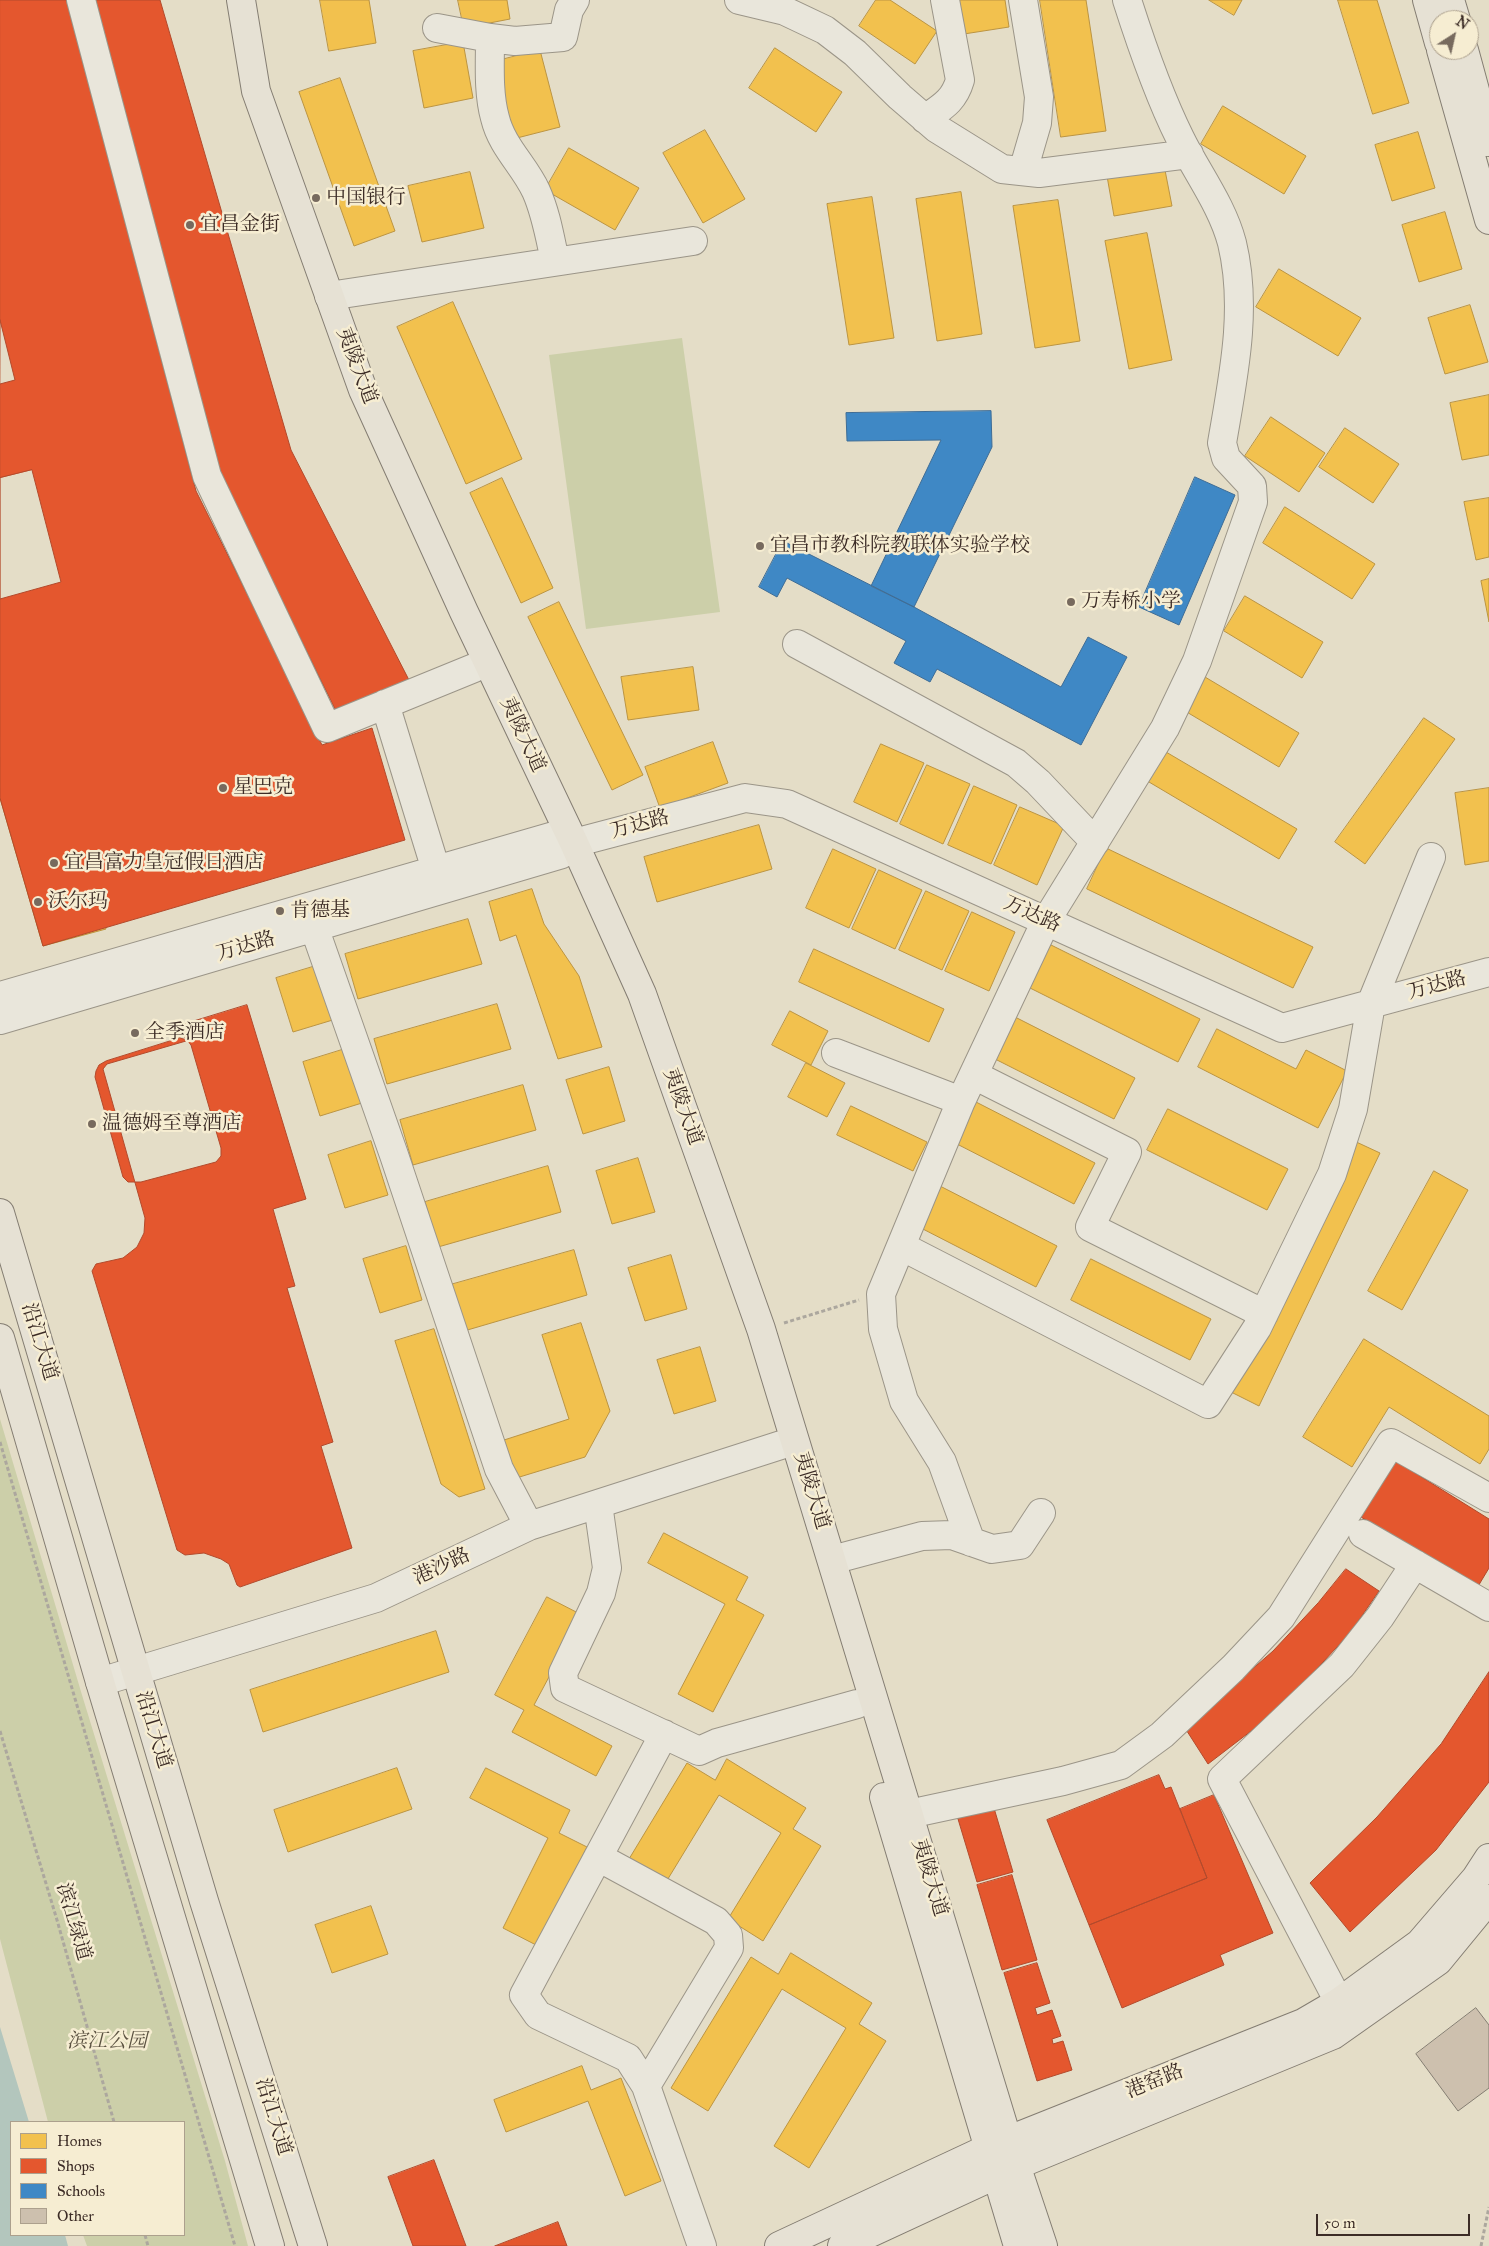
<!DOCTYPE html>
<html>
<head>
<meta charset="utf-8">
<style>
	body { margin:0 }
	#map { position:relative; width:1489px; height:2246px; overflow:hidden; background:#e4ddc7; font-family:"IM FELL Great Primer",serif }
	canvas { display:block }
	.legend { position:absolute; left:10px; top:2121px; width:175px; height:115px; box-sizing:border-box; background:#f6edd2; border:1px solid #aca08d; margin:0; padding:6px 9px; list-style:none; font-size:15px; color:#3c2c26 }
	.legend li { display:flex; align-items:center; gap:10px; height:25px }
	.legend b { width:25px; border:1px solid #aca08d }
	.north { position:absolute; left:1429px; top:10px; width:50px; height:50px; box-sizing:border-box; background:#f6edd2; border:1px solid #aca08d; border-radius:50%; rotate:35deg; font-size:14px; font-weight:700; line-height:20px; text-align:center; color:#3c2c26 }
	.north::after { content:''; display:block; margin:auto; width:18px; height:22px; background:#776a5e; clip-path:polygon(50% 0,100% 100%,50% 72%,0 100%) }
	.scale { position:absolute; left:1316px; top:2214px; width:154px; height:22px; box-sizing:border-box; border:2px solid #3c2c26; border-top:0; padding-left:6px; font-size:15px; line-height:18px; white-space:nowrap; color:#3c2c26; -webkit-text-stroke:4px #f6edd2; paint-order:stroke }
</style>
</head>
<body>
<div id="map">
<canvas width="1489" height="2246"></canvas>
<ul class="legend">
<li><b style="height:14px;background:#f2c14e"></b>Homes</li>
<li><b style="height:14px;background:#e4572e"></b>Shops</li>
<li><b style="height:14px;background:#3f88c5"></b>Schools</li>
<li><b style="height:14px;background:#cdc0ae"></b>Other</li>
</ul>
<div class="north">N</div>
<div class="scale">50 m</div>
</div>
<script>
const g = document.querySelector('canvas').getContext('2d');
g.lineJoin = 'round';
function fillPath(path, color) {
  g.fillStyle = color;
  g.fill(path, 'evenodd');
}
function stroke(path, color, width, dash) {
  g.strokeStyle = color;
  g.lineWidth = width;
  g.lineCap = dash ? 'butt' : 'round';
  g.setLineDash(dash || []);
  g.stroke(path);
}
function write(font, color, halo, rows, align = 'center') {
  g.font = font + ' "IM FELL Great Primer","Noto Serif SC",serif';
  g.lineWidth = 5;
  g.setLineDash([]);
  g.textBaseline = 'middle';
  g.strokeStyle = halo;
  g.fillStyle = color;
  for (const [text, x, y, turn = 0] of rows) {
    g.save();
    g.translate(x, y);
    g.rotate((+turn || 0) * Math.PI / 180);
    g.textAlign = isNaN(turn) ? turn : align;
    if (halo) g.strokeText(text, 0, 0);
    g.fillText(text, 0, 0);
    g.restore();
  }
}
const green = new Path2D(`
	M 682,338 L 720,612 L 586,629 L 549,355 Z
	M 0,1419 L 82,1695 L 225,2161 L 248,2246 L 87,2246 L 83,2235 L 184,2235 L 184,2122 L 48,2122 L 0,1939 Z`);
const water = new Path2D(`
	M 0,2027 L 29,2122 L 11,2122 L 11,2235 L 65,2235 L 68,2246 L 0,2246 Z`);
const homes = new Path2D(`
	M 320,0 L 369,0 L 376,43 L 329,51 Z
	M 458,0 L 507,0 L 510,19 L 464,28 Z
	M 876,0 L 890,0 L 937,31 L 915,64 L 859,26 Z
	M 959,0 L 1005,0 L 1009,27 L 964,34 Z
	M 1040,0 L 1086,0 L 1106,131 L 1061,137 Z
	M 1209,0 L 1242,0 L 1234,15 Z
	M 1338,0 L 1377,0 L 1409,103 L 1373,114 Z
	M 463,42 L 473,98 L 424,108 L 413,51 Z
	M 775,48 L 842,92 L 816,132 L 749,88 Z
	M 540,50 L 560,127 L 513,139 L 493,62 Z
	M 340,78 L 395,231 L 354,246 L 299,92 Z
	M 1223,106 L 1306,156 L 1284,194 L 1201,144 Z
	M 705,130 L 745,199 L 703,223 L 663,153 Z
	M 1418,132 L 1435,188 L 1392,201 L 1375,145 Z
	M 569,148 L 639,188 L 615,230 L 545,190 Z
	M 1164,165 L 1172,206 L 1114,216 L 1107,176 Z
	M 470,172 L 484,228 L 422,242 L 408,186 Z
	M 961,192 L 982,334 L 937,341 L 916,199 Z
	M 872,197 L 894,338 L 849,345 L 827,204 Z
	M 1058,200 L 1080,341 L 1035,348 L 1013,206 Z
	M 1445,212 L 1462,269 L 1419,282 L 1402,225 Z
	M 1147,233 L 1172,360 L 1129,369 L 1105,241 Z
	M 1279,269 L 1361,318 L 1338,356 L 1256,307 Z
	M 453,302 L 522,459 L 466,484 L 397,327 Z
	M 1470,305 L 1488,362 L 1445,374 L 1428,318 Z
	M 1489,395 L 1489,455 L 1462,460 L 1450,403 Z
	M 1271,417 L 1325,453 L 1299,492 L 1245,456 Z
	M 1345,428 L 1399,464 L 1373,503 L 1319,467 Z
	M 502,478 L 553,588 L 521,603 L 470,493 Z
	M 1489,498 L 1489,557 L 1476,560 L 1464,502 Z
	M 1285,507 L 1375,564 L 1352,599 L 1263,543 Z
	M 1489,579 L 1489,622 L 1481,581 Z
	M 1245,596 L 1323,642 L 1302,678 L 1224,631 Z
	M 559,602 L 643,775 L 612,790 L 528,617 Z
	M 693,667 L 699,710 L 628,720 L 621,677 Z
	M 1205,677 L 1299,733 L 1279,767 L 1185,711 Z
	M 1424,718 L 1455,739 L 1365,864 L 1335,842 Z
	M 713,742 L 728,783 L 660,808 L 645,767 Z
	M 881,744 L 924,763 L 897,822 L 854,802 Z
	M 1166,752 L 1297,829 L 1279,859 L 1149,782 Z
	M 60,756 L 106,929 L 43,946 L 0,798 L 0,772 Z
	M 927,765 L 970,784 L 943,844 L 900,824 Z
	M 974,786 L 1017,805 L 991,864 L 948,845 Z
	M 1489,788 L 1489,861 L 1465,865 L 1455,793 Z
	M 1020,807 L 1064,826 L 1037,885 L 994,865 Z
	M 759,825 L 772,869 L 657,902 L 644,857 Z
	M 1106,848 L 1313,947 L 1293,988 L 1087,889 Z
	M 833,849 L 876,869 L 849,928 L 806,908 Z
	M 879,870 L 922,890 L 895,949 L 852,929 Z
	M 532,889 L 544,924 L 579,976 L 602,1047 L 558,1059 L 516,935 L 500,941 L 489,902 Z
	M 926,891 L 969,911 L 942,970 L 899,950 Z
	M 972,912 L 1015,932 L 989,991 L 945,971 Z
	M 468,919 L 482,964 L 358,999 L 345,954 Z
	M 1049,944 L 1200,1019 L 1178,1062 L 1028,987 Z
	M 814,949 L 944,1009 L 929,1042 L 799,982 Z
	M 319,965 L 336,1019 L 293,1032 L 276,978 Z
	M 497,1004 L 511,1049 L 387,1084 L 374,1039 Z
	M 790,1011 L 828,1031 L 811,1065 L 772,1045 Z
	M 1015,1017 L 1135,1078 L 1114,1119 L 995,1059 Z
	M 1217,1029 L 1296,1069 L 1306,1050 L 1347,1071 L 1318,1128 L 1198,1067 Z
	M 345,1049 L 362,1103 L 320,1116 L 303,1062 Z
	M 806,1063 L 845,1083 L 827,1117 L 788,1097 Z
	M 609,1067 L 625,1121 L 583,1134 L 566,1080 Z
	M 523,1085 L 536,1130 L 413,1165 L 400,1120 Z
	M 976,1102 L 1095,1163 L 1074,1204 L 955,1143 Z
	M 851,1106 L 927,1142 L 913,1171 L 837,1135 Z
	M 1168,1109 L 1288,1169 L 1267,1210 L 1147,1150 Z
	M 1352,1140 L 1380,1153 L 1259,1406 L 1231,1392 Z
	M 371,1141 L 388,1195 L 345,1208 L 328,1155 Z
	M 638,1158 L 655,1212 L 612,1224 L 596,1171 Z
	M 548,1166 L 561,1212 L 438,1247 L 425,1202 Z
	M 1434,1171 L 1468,1190 L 1402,1310 L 1368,1291 Z
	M 938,1185 L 1057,1246 L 1036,1287 L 917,1226 Z
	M 406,1246 L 422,1300 L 380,1313 L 363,1259 Z
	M 574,1250 L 587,1295 L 464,1331 L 450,1285 Z
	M 671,1255 L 687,1309 L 645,1321 L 628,1268 Z
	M 1091,1259 L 1211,1319 L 1190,1360 L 1071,1300 Z
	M 287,1290 L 312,1376 L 255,1392 L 230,1306 Z
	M 581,1323 L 610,1411 L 585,1457 L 513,1479 L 501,1441 L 569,1419 L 542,1335 Z
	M 434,1329 L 485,1489 L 459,1497 L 441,1484 L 395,1341 Z
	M 1364,1339 L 1489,1416 L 1489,1449 L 1480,1464 L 1389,1407 L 1352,1467 L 1303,1437 Z
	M 700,1347 L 716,1401 L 674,1414 L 657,1360 Z
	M 320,1446 L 346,1532 L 288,1549 L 263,1463 Z
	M 664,1533 L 748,1577 L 736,1600 L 764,1615 L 713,1712 L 678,1694 L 725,1604 L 648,1563 Z
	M 547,1597 L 582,1615 L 534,1705 L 612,1746 L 596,1776 L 512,1732 L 524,1710 L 495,1695 Z
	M 436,1631 L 449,1672 L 263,1732 L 250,1690 Z
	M 727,1759 L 806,1808 L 793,1829 L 821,1846 L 763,1941 L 728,1919 L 781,1833 L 719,1795 L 663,1887 L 626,1864 L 687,1763 L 715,1780 Z
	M 397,1768 L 412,1809 L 288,1852 L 274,1810 Z
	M 486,1768 L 570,1810 L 559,1833 L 587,1847 L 538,1946 L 503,1928 L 548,1838 L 470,1798 Z
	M 371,1906 L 388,1954 L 332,1973 L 315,1925 Z
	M 791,1953 L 872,2003 L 859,2024 L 886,2041 L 809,2168 L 774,2146 L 846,2028 L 782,1989 L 708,2111 L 671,2088 L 751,1957 L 778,1974 Z
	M 582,2066 L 591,2090 L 621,2078 L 661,2181 L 625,2196 L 588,2101 L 506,2132 L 494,2100 Z`);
const shops = new Path2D(`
	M 0,0 L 67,0 L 196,491 L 322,745 L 372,728 L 405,840 L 43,946 L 0,798 Z
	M 96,0 L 160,0 L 291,450 L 410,682 L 335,709 L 222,479 Z
	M 0,320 L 15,380 L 0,384 Z
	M 32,470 L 61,582 L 0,599 L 0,478 Z
	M 247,1005 L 306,1199 L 273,1209 L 295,1286 L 287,1288 L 333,1442 L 321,1446 L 352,1548 L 240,1587 L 237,1585 L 229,1564 L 221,1559 L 204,1553 L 185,1555 L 177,1550 L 92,1271 L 96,1264 L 123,1258 L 137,1247 L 144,1233 L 145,1218 L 103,1069 L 107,1064 L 186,1041 L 182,1025 Z
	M 180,1038 L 187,1040 L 191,1045 L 221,1148 L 221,1156 L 216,1162 L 141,1182 L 128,1182 L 123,1177 L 95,1077 L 96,1071 L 99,1065 L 106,1061 Z
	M 1391,1458 L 1489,1519 L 1489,1568 L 1477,1588 L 1356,1514 Z
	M 1346,1569 L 1379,1591 L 1350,1633 L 1297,1690 L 1255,1728 L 1208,1764 L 1185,1728 L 1273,1651 L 1318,1603 Z
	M 1489,1672 L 1489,1782 L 1436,1850 L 1350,1932 L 1310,1883 L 1377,1817 L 1441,1744 Z
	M 1159,1775 L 1165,1789 L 1171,1787 L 1207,1878 L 1089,1925 L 1047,1820 Z
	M 1214,1795 L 1273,1933 L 1220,1955 L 1224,1965 L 1122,2008 L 1089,1925 L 1207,1878 L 1180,1809 Z
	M 991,1798 L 1013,1872 L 977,1882 L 955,1809 Z
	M 1012,1875 L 1037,1960 L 1002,1970 L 977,1885 Z
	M 1037,1963 L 1050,2003 L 1035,2008 L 1037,2015 L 1052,2010 L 1061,2036 L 1052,2039 L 1053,2044 L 1063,2041 L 1072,2070 L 1037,2081 L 1004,1973 Z
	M 434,2160 L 466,2246 L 413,2246 L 388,2177 Z
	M 558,2222 L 567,2246 L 495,2246 Z`);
const schools = new Path2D(`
	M 991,411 L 992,447 L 914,607 L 871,586 L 941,440 L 847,441 L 846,413 Z
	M 1195,477 L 1235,495 L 1179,625 L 1139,607 Z
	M 783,541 L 914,607 L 1061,687 L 1088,637 L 1127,657 L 1081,745 L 937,669 L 930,682 L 894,663 L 906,641 L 787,578 L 777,597 L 759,587 Z`);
const building = new Path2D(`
	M 1476,2008 L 1489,2025 L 1489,2088 L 1458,2111 L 1416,2054 Z`);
const path = new Path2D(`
	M 784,1323 L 859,1300
	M 0,1442 L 235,2246
	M 0,1731 L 57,1920 L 114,2122
	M 145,2235 L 148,2246
	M 1481,2246 L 1489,2207`);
const minor = new Path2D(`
	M 81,0 L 207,476 L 327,728 L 474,668
	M 739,0 L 785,11 L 825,30 L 855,53 L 900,97 L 936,128 L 1002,169 L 1039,173 L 1189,154
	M 437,28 L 490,38 L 515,41 L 563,37 L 569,10 L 575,0
	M 490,38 C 490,64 488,93 495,118 C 502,147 524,165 536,191 C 546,213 550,238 555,261
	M 925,119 C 942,107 954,101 960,80 L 945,0
	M 1023,171 L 1037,123 L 1039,97 L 1023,0
	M 329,296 L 693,241
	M 797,644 L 1016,763 L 1038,782 L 1095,842
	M 385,704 L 436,870
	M 314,927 L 394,1155 L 499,1469 L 529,1526
	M 0,996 L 554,836 L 574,843
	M 0,1020 L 562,854 L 574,843 L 745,798 L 787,804 L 1282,1028 L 1489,972
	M 836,1053 L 961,1101
	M 974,1075 L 1127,1152 L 1090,1227 L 1264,1314
	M 901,1246 L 1208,1404 L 1257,1328 L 1332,1174 L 1353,1109 L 1371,1004 L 1431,857
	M 598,1504 L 607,1568 L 601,1593 L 563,1673 L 565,1688 L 699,1751 L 717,1743 L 857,1704
	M 1363,1534 L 1489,1607
	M 971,1542 L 942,1462 L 904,1401 L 883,1329 L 881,1294 L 961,1101 L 1046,921 L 1165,728 L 1197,661 L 1253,502 L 1252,486 L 1226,458 L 1222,443 C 1233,378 1248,309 1232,243 C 1222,205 1197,173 1180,138 C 1158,94 1142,47 1127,0
	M 832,1560 L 922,1536 L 952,1535 L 992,1549 L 1020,1545 L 1041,1513
	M 100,1682 L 376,1598 L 529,1526 L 781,1445
	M 664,1734 L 524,1995 L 538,2015 L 628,2058 L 646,2086 L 702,2246
	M 909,1814 L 1063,1781 L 1121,1765 L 1162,1735 L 1233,1668 L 1281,1617 L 1391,1443 L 1489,1498
	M 598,1857 L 716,1921 L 728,1935 L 729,1948 L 646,2086
	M 1339,2002 L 1222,1779 L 1342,1665 L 1380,1617 L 1415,1564`);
const major = new Path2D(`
	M 241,0 L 256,91 L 363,390 L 464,612 L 574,843 L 642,994 L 761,1329 L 1008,2141 L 1043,2246
	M 1427,0 L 1439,43
	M 1450,0 L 1456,20
	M 1441,50 L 1489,220
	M 1464,50 L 1489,142
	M 0,1213 L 204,1901 L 313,2246
	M 0,1338 L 100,1682 L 270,2246
	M 884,1797 L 1018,2246
	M 779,2246 L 989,2148 L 1303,2023 L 1339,2002 L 1420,1943 L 1476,1878 L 1489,1858
	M 842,2246 L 1017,2165 L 1333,2035 L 1438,1961 L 1489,1899`);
const markers = [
	[316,198,5,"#776a5e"],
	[190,225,5,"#776a5e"],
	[760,546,5,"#776a5e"],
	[1071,602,5,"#776a5e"],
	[223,788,5,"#776a5e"],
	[54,863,5,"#776a5e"],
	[38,902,5,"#776a5e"],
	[280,911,5,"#776a5e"],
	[135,1033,5,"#776a5e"],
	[92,1124,5,"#776a5e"]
];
const poiNames = [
	["中国银行",326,198],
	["宜昌金街",200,225],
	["宜昌市教科院教联体实验学校",770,546],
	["万寿桥小学",1081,602],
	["星巴克",233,788],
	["宜昌富力皇冠假日酒店",64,863],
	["沃尔玛",48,902],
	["肯德基",290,911],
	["全季酒店",145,1033],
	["温德姆至尊酒店",102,1124]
];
const streetNames = [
	["夷陵大道",356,366,69],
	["夷陵大道",522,735,65],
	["万达路",640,825,-15],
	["万达路",1032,915,24],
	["万达路",246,947,-16],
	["万达路",1437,986,-15],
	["夷陵大道",682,1107,70],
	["沿江大道",39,1342,73],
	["夷陵大道",811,1491,73],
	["港沙路",442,1567,-25],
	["沿江大道",153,1730,73],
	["夷陵大道",929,1878,73],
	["滨江绿道",73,1922,74],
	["港窑路",1155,2082,-22],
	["沿江大道",273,2117,73]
];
const parkNames = [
	["滨江公园",107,2042]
];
fillPath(green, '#cccfa9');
fillPath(water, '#b3c6bd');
fillPath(homes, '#f2c14e');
stroke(homes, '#bb9442', 1);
fillPath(shops, '#e4572e');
stroke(shops, '#b24a2c', 1);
fillPath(schools, '#3f88c5');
stroke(schools, '#3e6c95', 1);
fillPath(building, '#cdc0ae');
stroke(building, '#847d72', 1);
stroke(minor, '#9b9588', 30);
stroke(major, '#847d72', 30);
stroke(path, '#aca79e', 3, [4, 2.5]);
stroke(minor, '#e9e6db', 28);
stroke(major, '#e6e1d4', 28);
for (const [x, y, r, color] of markers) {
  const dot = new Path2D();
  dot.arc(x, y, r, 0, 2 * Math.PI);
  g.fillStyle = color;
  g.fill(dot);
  stroke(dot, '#f6edd2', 2);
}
write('20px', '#3c2c26', '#f6edd2', poiNames, 'left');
write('20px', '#3c2c26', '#f6edd2', streetNames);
write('italic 20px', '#5b5241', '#f6edd2', parkNames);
</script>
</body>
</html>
